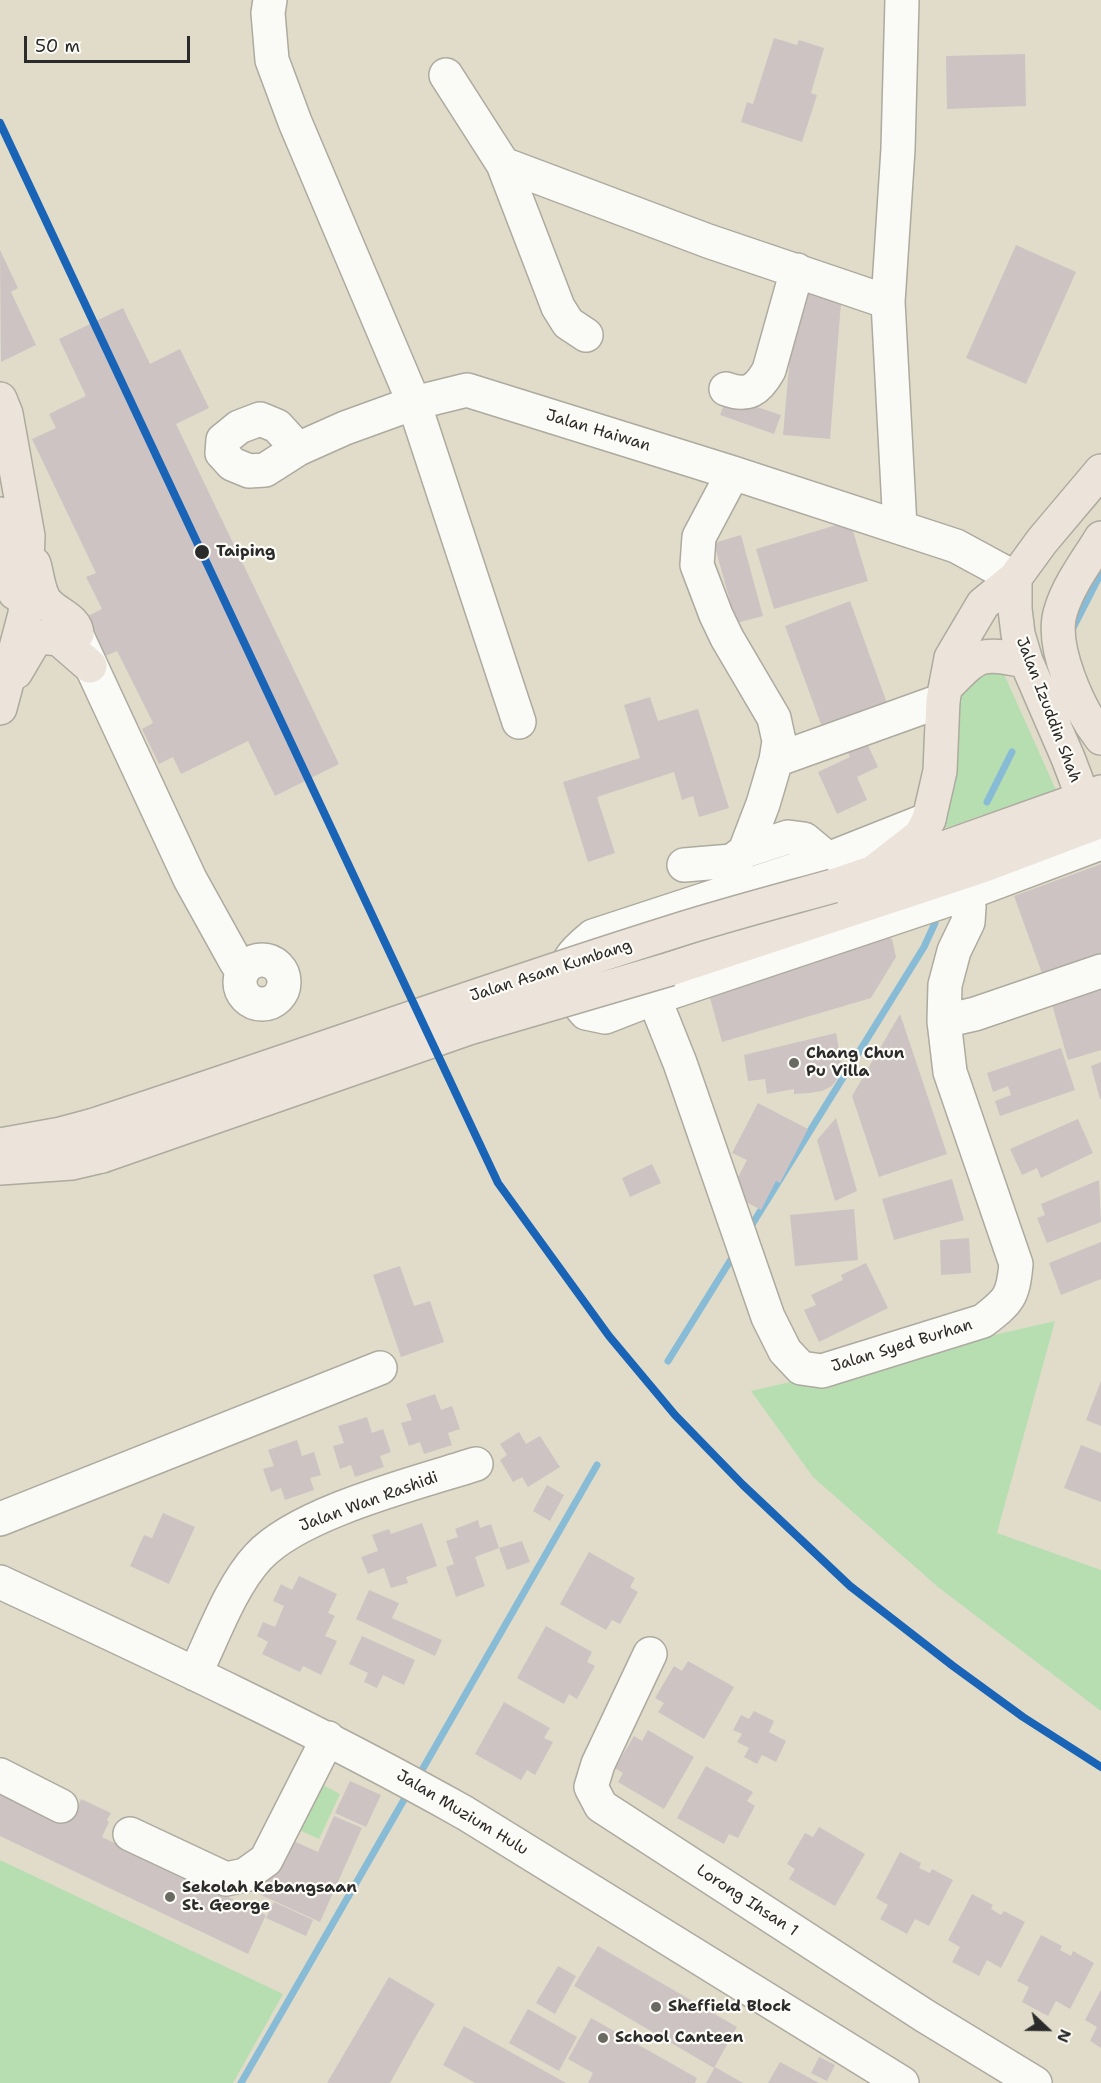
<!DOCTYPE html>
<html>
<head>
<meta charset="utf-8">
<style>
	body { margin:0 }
	#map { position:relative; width:1101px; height:2083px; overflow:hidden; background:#e0dcc9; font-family:"Shantell Sans",sans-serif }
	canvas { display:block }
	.north { position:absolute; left:1017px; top:1999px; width:60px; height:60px; -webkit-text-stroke:4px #fdfcf7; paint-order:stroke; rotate:112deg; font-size:16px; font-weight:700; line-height:24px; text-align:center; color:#2b2b2b }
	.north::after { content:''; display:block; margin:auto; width:21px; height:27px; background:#2b2b2b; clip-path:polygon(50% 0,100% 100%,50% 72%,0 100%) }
	.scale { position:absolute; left:24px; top:36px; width:166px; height:27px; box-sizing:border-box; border:3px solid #2b2b2b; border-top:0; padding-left:8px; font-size:18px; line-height:21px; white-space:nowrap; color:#2b2b2b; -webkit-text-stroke:4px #fdfcf7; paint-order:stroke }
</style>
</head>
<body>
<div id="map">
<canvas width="1101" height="2083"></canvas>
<div class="north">N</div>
<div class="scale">50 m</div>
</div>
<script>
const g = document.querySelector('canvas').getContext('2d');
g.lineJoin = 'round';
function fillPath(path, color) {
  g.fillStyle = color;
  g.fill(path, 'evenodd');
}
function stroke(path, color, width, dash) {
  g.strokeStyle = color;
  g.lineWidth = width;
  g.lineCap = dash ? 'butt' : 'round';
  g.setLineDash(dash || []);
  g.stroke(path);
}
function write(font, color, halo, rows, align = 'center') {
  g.font = font + ' "Shantell Sans",sans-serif';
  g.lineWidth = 4.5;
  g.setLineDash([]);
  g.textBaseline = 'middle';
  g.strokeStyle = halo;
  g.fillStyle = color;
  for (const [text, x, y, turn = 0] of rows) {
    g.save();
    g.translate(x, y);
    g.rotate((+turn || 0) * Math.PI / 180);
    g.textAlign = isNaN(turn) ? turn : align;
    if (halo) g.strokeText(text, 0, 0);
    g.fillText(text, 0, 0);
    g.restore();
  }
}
const green = new Path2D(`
	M 999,663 L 1056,790 L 939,830 L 953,793 L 960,687 Z
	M 1055,1321 L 997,1533 L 1101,1570 L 1101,1711 L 938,1587 L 813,1477 L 751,1391 Z
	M 321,1784 L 340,1794 L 319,1839 L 299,1830 Z
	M 0,1860 L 283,1994 L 233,2083 L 0,2083 Z`);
const stream = new Path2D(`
	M 1071,632 L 1101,573
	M 987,802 L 1012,752
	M 748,1231 L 924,947 L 935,923
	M 668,1361 L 735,1253
	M 418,1777 L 597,1465
	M 241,2083 L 409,1791`);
const building = new Path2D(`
	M 774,38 L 797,45 L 799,40 L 824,48 L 811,93 L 817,95 L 802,142 L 741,122 L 747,102 L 753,104 Z
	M 1025,54 L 1026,106 L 947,109 L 946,56 Z
	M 1016,245 L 1076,272 L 1026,384 L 966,358 Z
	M 0,250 L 18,288 L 11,292 L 36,345 L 1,362 Z
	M 796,287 L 842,291 L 830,439 L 783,435 Z
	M 123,308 L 150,364 L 180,349 L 209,408 L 176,424 L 339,764 L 275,796 L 248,741 L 181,774 L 173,757 L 159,764 L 142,729 L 153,723 L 117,651 L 103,657 L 84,618 L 102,609 L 86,577 L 96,573 L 32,439 L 56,428 L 49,414 L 86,396 L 59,339 Z
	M 727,397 L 781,415 L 774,434 L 720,415 Z
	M 850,521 L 868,581 L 774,609 L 756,549 Z
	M 741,535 L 763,616 L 736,623 L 714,543 Z
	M 850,601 L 887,703 L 822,727 L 785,626 Z
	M 650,697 L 658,721 L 698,709 L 729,808 L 699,817 L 693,796 L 682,800 L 674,772 L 597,797 L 615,853 L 588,862 L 563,782 L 640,758 L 624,705 Z
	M 865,739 L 878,767 L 857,777 L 867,800 L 837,814 L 818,772 L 850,757 L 846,748 Z
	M 1101,864 L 1101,954 L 1043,976 L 1014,896 Z
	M 876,932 L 892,939 L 896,957 L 871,998 L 722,1042 L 707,987 Z
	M 1101,978 L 1101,1050 L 1068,1060 L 1049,994 Z
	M 900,1014 L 947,1154 L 879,1177 L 852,1096 Z
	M 836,1033 L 843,1071 L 832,1086 L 822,1091 L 809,1093 L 794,1094 L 794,1089 L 767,1094 L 765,1079 L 748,1081 L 744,1055 Z
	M 1061,1048 L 1075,1090 L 1000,1116 L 995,1101 L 1011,1095 L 1008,1086 L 993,1092 L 987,1073 Z
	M 1101,1062 L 1101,1099 L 1100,1099 L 1091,1066 Z
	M 758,1103 L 808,1129 L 780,1183 L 776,1181 L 761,1210 L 730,1193 L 747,1160 L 732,1153 Z
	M 836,1118 L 857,1191 L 835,1201 L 817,1140 Z
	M 1078,1119 L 1093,1153 L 1041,1178 L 1037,1168 L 1022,1175 L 1010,1149 Z
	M 652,1164 L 661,1183 L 630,1197 L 622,1178 Z
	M 952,1179 L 964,1220 L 894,1240 L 882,1199 Z
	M 1099,1180 L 1101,1222 L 1047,1243 L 1037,1218 L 1045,1215 L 1041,1204 Z
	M 854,1209 L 858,1260 L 795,1266 L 790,1215 Z
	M 969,1238 L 971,1273 L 941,1275 L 940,1240 Z
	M 1101,1242 L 1101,1279 L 1061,1295 L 1049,1263 Z
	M 866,1263 L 888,1308 L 819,1342 L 804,1310 L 816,1305 L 811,1295 L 843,1280 L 841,1275 Z
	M 400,1266 L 414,1306 L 430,1301 L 444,1342 L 401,1357 L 373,1275 Z
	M 1101,1381 L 1101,1426 L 1086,1420 Z
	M 435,1394 L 441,1410 L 452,1406 L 460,1429 L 448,1433 L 452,1445 L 424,1454 L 420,1442 L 409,1446 L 401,1423 L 412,1420 L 406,1404 Z
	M 367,1417 L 372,1433 L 383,1429 L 391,1452 L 380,1456 L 384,1467 L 355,1477 L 351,1465 L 340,1469 L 333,1446 L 344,1443 L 338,1426 Z
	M 519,1432 L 526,1444 L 540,1436 L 560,1467 L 528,1487 L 522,1477 L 513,1482 L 500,1460 L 507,1455 L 500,1444 Z
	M 297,1440 L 302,1456 L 314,1452 L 321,1475 L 310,1478 L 314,1490 L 285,1500 L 281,1488 L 271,1492 L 263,1469 L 274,1466 L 268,1450 Z
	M 1081,1445 L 1101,1453 L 1101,1502 L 1064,1488 Z
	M 547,1485 L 564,1495 L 550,1521 L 533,1511 Z
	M 163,1513 L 195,1527 L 169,1584 L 130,1566 L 144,1535 L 152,1538 Z
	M 478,1520 L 480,1528 L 491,1524 L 499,1548 L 475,1557 L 485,1586 L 456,1597 L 446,1567 L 454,1564 L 446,1541 L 458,1537 L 455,1529 Z
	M 422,1523 L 437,1566 L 406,1577 L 408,1583 L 391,1588 L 384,1568 L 368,1574 L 361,1557 L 378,1551 L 372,1535 L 389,1529 L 391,1534 Z
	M 522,1541 L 530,1562 L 507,1570 L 499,1548 Z
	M 589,1552 L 635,1578 L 630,1587 L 638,1592 L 620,1624 L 612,1620 L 606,1630 L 560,1604 Z
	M 299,1576 L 337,1594 L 328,1613 L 335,1616 L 325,1636 L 337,1641 L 321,1675 L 303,1666 L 300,1672 L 262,1654 L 268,1642 L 257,1636 L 263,1622 L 275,1627 L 284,1606 L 273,1601 L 281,1584 L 292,1590 Z
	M 369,1590 L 399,1603 L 392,1618 L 442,1640 L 435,1656 L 356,1619 Z
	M 546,1626 L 592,1652 L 587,1662 L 595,1666 L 577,1699 L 569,1694 L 564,1704 L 517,1678 Z
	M 362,1636 L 415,1660 L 404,1685 L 383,1675 L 377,1688 L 364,1682 L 368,1673 L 349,1664 Z
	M 688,1661 L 734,1687 L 704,1739 L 658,1712 L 664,1703 L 655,1698 L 674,1666 L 682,1671 Z
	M 504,1702 L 550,1728 L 544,1738 L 553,1742 L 535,1775 L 527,1770 L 521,1780 L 475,1754 Z
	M 754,1711 L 774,1721 L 769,1732 L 786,1741 L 776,1762 L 762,1755 L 757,1764 L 744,1757 L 749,1748 L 737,1742 L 742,1734 L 733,1730 L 741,1715 L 749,1719 Z
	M 648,1730 L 694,1757 L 664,1809 L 618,1782 L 623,1773 L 615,1768 L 634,1736 L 642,1741 Z
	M 706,1766 L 753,1792 L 747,1801 L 755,1806 L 738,1838 L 729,1834 L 724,1844 L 677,1818 Z
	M 350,1781 L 381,1795 L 366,1827 L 335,1813 Z
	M 0,1790 L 67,1822 L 75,1805 L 78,1807 L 81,1799 L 111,1813 L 107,1820 L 109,1822 L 102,1837 L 266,1915 L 248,1954 L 0,1836 Z
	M 334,1816 L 362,1828 L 320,1922 L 261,1895 L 287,1838 L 318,1852 Z
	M 819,1827 L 865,1854 L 835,1906 L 789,1879 L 795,1869 L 787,1864 L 805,1833 L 813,1837 Z
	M 900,1852 L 921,1863 L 919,1868 L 930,1873 L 932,1869 L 953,1880 L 929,1926 L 915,1919 L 907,1934 L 880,1919 L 888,1905 L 876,1898 Z
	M 972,1894 L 993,1905 L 991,1909 L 1001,1915 L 1004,1911 L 1025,1922 L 1001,1968 L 987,1960 L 979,1976 L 952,1962 L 960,1947 L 948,1940 Z
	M 274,1902 L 313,1920 L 306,1936 L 266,1918 Z
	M 1041,1935 L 1062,1946 L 1060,1950 L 1071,1956 L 1073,1951 L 1094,1963 L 1070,2009 L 1056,2001 L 1048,2016 L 1022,2002 L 1029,1987 L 1017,1981 Z
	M 598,1946 L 737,2027 L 714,2068 L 574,1986 Z
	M 558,1966 L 576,1976 L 555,2014 L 536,2003 Z
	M 389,1977 L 435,2004 L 415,2038 L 390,2083 L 327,2083 Z
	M 1101,1990 L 1101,2048 L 1090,2041 L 1097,2027 L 1085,2020 Z
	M 528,2009 L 577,2037 L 559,2071 L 509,2043 Z
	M 591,2018 L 697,2078 L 695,2083 L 588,2083 L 593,2073 L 568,2059 Z
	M 464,2026 L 566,2083 L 475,2083 L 443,2065 Z
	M 819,2057 L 835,2065 L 827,2081 L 811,2073 Z
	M 780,2062 L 819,2083 L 768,2083 Z
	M 715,2067 L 743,2083 L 706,2083 Z`);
const minor = new Path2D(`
	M 270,0 L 268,13 L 272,60 L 295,122 L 414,403 L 519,722
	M 446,75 L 503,164 L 558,307 L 568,323 L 586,335
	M 503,164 L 708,241 L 888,302
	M 726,389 C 748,397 758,390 769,370 L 797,270
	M 298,449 L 277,426 L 260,419 L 239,427 L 223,440 L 222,453 L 232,464 L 249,471 L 265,470 L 298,449 L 345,428 L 414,403 L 467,390 L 733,473 L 956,546 L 1015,578
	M 900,527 L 888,302 L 898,149 L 902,0
	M 79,640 L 190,879 L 236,962 L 243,971
	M 776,760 L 943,700
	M 929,819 L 828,859 L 593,936 C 576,950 558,965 568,989 C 571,997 580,1006 586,1013 L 605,1017 L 654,998 L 965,894 L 1101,843
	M 745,851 L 788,837 L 804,839 L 828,859
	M 684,865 L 732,861 L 745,851 L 763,804 L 776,760 L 779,741 L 774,718 L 727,638 L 716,615 L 697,565 L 699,537 L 733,473
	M240 982a22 22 0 1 1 44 0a22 22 0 1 1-44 0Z
	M 654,998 L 680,1063 L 768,1317 L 785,1351 L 801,1368 L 822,1371 L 983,1321 C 1009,1301 1013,1297 1016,1264 L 950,1072 L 944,1021 L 945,985 L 954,951 L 968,922 L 969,907 L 965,894
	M 944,1021 L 975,1014 L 1101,971
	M 0,1519 L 380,1368
	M 0,1582 C 157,1655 314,1728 465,1813 L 902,2083
	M 650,1654 L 598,1764 L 591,1787 L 601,1806 L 925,2016 L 1035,2083
	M 195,1674 C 213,1637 231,1586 258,1557 C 299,1512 417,1483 476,1464
	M 0,1775 L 61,1806
	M 130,1834 L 226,1879 L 245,1875 L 266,1860 L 328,1738`);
const major = new Path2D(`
	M 0,399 L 6,414 L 28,536 L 25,614 L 0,708
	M 0,514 L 6,566 L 15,593
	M 1101,538 C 1087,561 1069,584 1061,610 C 1049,645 1079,710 1101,738
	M 34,564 C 37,574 38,587 43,597 C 50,613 76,616 77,634
	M 16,672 L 33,643 L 40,637 L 59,639 L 90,666
	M 946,687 C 979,653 979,652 1026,661
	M 1093,824 L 1068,758 L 1026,661 L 1018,634 L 1015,609 L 1015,578 L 1042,541 L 1101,471
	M 876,870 L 921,835 L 929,819 L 940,771 L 943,700 L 951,658 L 983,604 L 1015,578
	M 833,886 L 913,859 L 1101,792
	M 670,969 L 982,866 L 1101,821
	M 0,1145 L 61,1134 L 91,1126
	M 0,1168 L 72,1163 L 102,1156`);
const majorBridge = new Path2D(`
	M 91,1126 C 285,1063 477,993 672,932 C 725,915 779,901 833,886
	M 102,1156 L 469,1028 L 670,969`);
const rail1 = new Path2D(`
	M 0,123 L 498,1183 L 609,1336 L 675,1415 L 743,1485 L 850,1586 L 953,1666 L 1023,1717 L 1101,1767`);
const markers = [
	[202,552,8,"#2b2b2b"],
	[794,1063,6,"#6a6962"],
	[170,1897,6,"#6a6962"],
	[656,2007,6,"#6a6962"],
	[603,2038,6,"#6a6962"]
];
const streetNames = [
	["Jalan Haiwan",598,431,17],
	["Jalan Izuddin Shah",1048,710,69],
	["Jalan Asam Kumbang",551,971,-18],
	["Jalan Syed Burhan",902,1346,-17],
	["Jalan Wan Rashidi",369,1502,-20],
	["Jalan Muzium Hulu",462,1813,31],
	["Lorong Ihsan 1",747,1901,33]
];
const stopNames = [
	["Taiping",216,552]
];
const poiNames = [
	["Chang Chun",806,1054],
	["Pu Villa",806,1072],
	["Sekolah Kebangsaan",182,1888],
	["St. George",182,1906],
	["Sheffield Block",668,2007],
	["School Canteen",615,2038]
];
fillPath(green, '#b6deb1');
stroke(stream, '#88bcd6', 7);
fillPath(building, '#cdc3c3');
stroke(minor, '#adaa9f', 36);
stroke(major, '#adaa9f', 36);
stroke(minor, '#fafaf7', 33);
stroke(major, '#ece4db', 33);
stroke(majorBridge, '#adaa9f', 36, []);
stroke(majorBridge, '#ece4db', 33);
stroke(rail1, '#1964b7', 8);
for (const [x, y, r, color] of markers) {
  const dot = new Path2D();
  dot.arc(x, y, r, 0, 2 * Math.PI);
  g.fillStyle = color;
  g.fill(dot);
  stroke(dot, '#fdfcf7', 2);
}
write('16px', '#2b2b2b', '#fdfcf7', streetNames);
write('bold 16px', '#2b2b2b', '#fdfcf7', stopNames, 'left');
write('bold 16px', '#2b2b2b', '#fdfcf7', poiNames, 'left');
</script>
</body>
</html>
